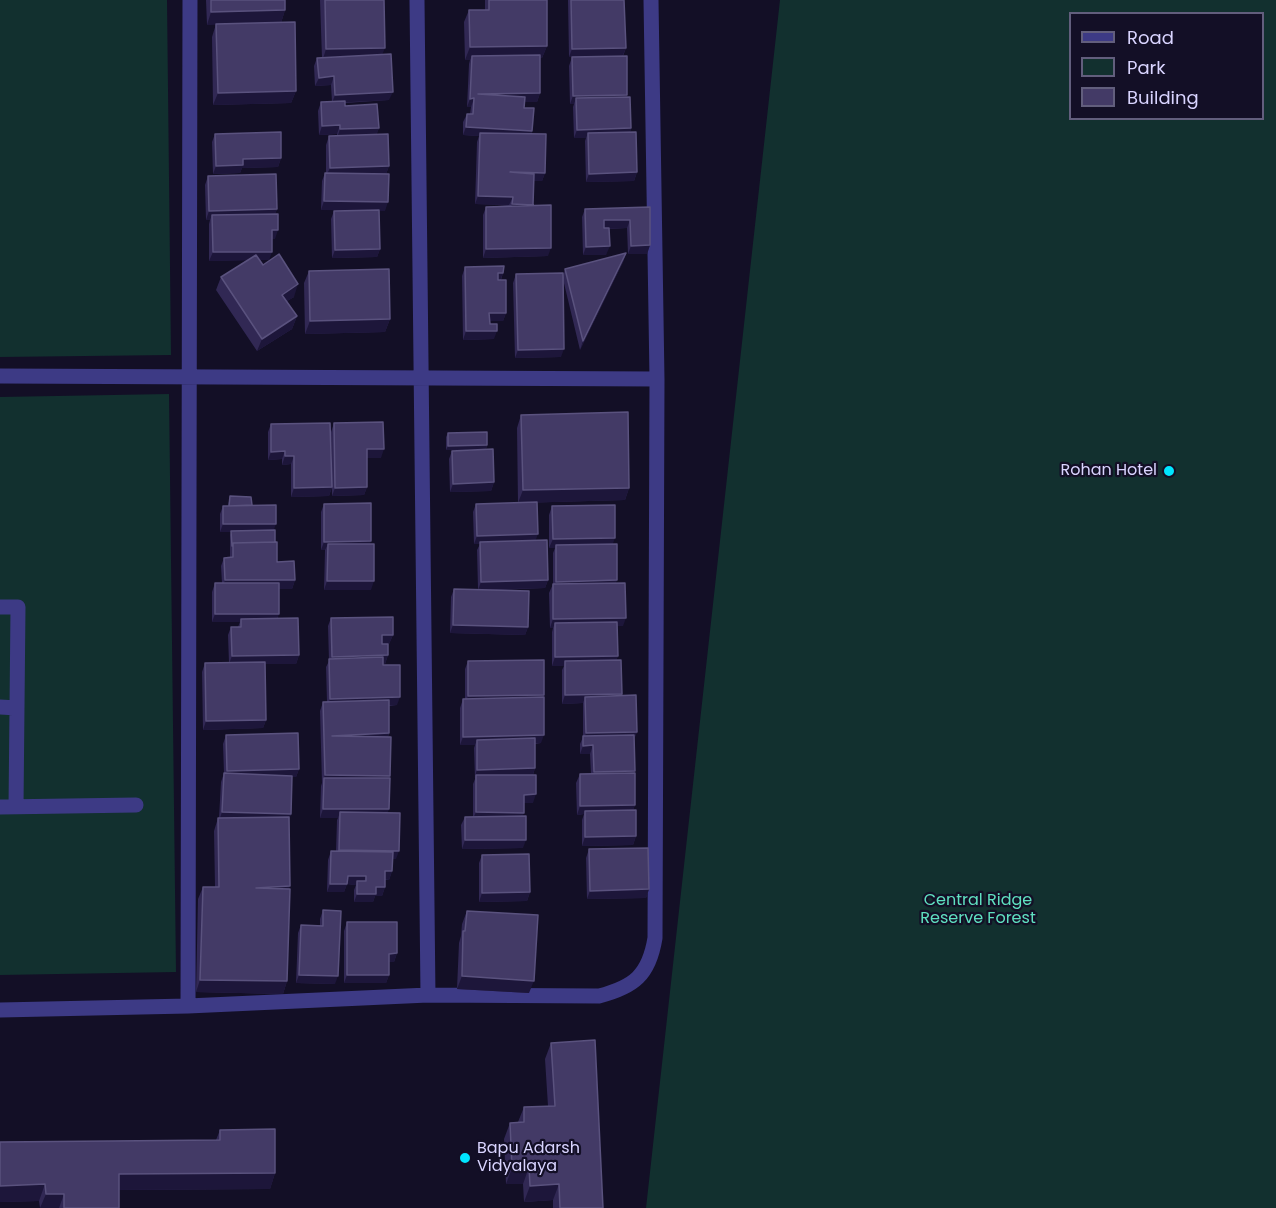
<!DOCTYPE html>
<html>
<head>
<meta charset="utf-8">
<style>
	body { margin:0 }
	#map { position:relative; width:1276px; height:1208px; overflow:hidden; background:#130f26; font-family:Poppins,sans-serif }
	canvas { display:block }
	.legend { position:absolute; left:1069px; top:12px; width:195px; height:108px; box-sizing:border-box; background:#130f26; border:2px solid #625e7d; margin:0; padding:8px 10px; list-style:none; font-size:18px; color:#d9d4ff }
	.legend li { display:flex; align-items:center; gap:12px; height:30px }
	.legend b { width:30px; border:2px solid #625e7d }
</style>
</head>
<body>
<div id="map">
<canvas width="1276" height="1208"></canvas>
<ul class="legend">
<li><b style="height:8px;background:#3d3a85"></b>Road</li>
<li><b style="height:16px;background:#12302f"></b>Park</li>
<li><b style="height:16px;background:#433a66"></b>Building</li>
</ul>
</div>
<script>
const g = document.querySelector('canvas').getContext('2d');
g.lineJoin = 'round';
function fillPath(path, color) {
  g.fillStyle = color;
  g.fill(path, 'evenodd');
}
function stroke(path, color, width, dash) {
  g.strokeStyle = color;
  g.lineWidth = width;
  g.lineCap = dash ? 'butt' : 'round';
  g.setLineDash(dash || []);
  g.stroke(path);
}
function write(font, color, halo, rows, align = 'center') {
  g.font = font + ' Poppins,sans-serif';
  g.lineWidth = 4.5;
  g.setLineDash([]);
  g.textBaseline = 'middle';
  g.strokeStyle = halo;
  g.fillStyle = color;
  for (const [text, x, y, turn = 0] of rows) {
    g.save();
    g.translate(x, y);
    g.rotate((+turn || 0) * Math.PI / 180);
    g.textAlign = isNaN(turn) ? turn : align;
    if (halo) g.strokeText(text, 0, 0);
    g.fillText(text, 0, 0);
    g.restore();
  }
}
const green = new Path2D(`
	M 0,0 L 167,0 L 171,355 L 0,357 Z
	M 780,0 L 1276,0 L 1276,1208 L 646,1208 ZM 1070,14 L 1262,14 L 1262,118 L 1070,118 Z
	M 169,394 L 176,972 L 0,975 L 0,397 Z`);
const street = new Path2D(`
	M 417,0 L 428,995
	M 0,376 L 657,379
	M 0,607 L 18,607 L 16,807
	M 0,707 L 17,708
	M 0,807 L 136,805
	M 188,1006 L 190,0
	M 0,1010 L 188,1006 L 428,995 L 599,996 C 634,987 649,975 655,938 L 657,379 L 651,0`);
const wall = new Path2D(`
	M 206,0 L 285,0 L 285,10 L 281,23 L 296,91 L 291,103 L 213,105 L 212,37 L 216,24 L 207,25 Z
	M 320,0 L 384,0 L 382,55 L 389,100 L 345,103 L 345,106 L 379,128 L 376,135 L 389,166 L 386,174 L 385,211 L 379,210 L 380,249 L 377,257 L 332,258 L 331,219 L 334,211 L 359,210 L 321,210 L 322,181 L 325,173 L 326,173 L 326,145 L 329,136 L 337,136 L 337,134 L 319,135 L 318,111 L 321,102 L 332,102 L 331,85 L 315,86 L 314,66 L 317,58 L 322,58 Z
	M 485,0 L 547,0 L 547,46 L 542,58 L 540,58 L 540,93 L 537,102 L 525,102 L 524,108 L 532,131 L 531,134 L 545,173 L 542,181 L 534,181 L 533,205 L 548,256 L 483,258 L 483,215 L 486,207 L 509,205 L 475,204 L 477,142 L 479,136 L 463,135 L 463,122 L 467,114 L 470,114 L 471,107 L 467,107 L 469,64 L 470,60 L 465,60 L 464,22 L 469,10 L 485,10 Z
	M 568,0 L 624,0 L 626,48 L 623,56 L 627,95 L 626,97 L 631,128 L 630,132 L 637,172 L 634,181 L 586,182 L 585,141 L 586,138 L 574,138 L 573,107 L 574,104 L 570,104 L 569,66 L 572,57 L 569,57 Z
	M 215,134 L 281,158 L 278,167 L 242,168 L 240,173 L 213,174 L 212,142 Z
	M 208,176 L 277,209 L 275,214 L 275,239 L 272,239 L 269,260 L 260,260 L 263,265 L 294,297 L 287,301 L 297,316 L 292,329 L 257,351 L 216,290 L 221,277 L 247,260 L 209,261 L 209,224 L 210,220 L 206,220 L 205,185 Z
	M 650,207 L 650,245 L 647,254 L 628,254 L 627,228 L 609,229 L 606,255 L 583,255 L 582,217 L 585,209 Z
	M 626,253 L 623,262 L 580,350 L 563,279 L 561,357 L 515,358 L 513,283 L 516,274 L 563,277 L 565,269 Z
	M 465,267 L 503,273 L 501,280 L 506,313 L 503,321 L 489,321 L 494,339 L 463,340 L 462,276 Z
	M 309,271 L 390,319 L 385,332 L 305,334 L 304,283 Z
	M 521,415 L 629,488 L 625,500 L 518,503 L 517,428 Z
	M 334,423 L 381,458 L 367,458 L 367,487 L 364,495 L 332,496 L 331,432 Z
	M 271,424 L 332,487 L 329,496 L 291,497 L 291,464 L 282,465 L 282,459 L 268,460 L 268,432 Z
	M 448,433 L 487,445 L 486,449 L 446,450 L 446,437 Z
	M 452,451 L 494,482 L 491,491 L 450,492 L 449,459 Z
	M 230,496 L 252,505 L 274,530 L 277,562 L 295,580 L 292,589 L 279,589 L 278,619 L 299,655 L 296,664 L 265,664 L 266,720 L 263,728 L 203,730 L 202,672 L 205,663 L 229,663 L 228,635 L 231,627 L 238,627 L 240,622 L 212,622 L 212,592 L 215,583 L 222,583 L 221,566 L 224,558 L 230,557 L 230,535 L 231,532 L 220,532 L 220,514 L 223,506 L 228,506 Z
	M 324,504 L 370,544 L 371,590 L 324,590 L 325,550 L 321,550 L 321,512 Z
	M 476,504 L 536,541 L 548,580 L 545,588 L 497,590 L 528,627 L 525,635 L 450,633 L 451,597 L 454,589 L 478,589 L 477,550 L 480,544 L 474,544 L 473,512 Z
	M 552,506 L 613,544 L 616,583 L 623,626 L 617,626 L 618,656 L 616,660 L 622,696 L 637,732 L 634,739 L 635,805 L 633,810 L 636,836 L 633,845 L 582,846 L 582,820 L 584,814 L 577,815 L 576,783 L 580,774 L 591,774 L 590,754 L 580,754 L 580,744 L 583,737 L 583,703 L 562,704 L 562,670 L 564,666 L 552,666 L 552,632 L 553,628 L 550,628 L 549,593 L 553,584 L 553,553 L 555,548 L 549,548 L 549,515 Z
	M 331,618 L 393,635 L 389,644 L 382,644 L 388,655 L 385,664 L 383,664 L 397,705 L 389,706 L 389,733 L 388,737 L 389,778 L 388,813 L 396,859 L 392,859 L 392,871 L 389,880 L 385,880 L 385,887 L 382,896 L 375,896 L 373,902 L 354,902 L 354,890 L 356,885 L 347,884 L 344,892 L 327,892 L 328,860 L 331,851 L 336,851 L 337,820 L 338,818 L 320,818 L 321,786 L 322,783 L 320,711 L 323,702 L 327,702 L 326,667 L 329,661 L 328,626 Z
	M 468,661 L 544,695 L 543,697 L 541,743 L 535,744 L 535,768 L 533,775 L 533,803 L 524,803 L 522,816 L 523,848 L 462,849 L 461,825 L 465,817 L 473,817 L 473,784 L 475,779 L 474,748 L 475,745 L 460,745 L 460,708 L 463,699 L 465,699 L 465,669 Z
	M 226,735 L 299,769 L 296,777 L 292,777 L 291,814 L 289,819 L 287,981 L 283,994 L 196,992 L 198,899 L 203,887 L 215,887 L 214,831 L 218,818 L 219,818 L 221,782 L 224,773 L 223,744 Z
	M 589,849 L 649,889 L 646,898 L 587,899 L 586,858 Z
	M 482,855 L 530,892 L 527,901 L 479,902 L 479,863 Z
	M 323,910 L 335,984 L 296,983 L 298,933 L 301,925 L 320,925 L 320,919 Z
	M 467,911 L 529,993 L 457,989 L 459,943 L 461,936 L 462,924 Z
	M 347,922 L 397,953 L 394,962 L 389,962 L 389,975 L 386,983 L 344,983 L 344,931 Z
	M 551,1043 L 603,1208 L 553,1208 L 553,1200 L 524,1202 L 523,1184 L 506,1184 L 504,1139 L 510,1123 L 518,1122 L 524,1107 L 548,1106 L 545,1059 Z
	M 220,1130 L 275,1173 L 270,1189 L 119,1190 L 119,1208 L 40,1208 L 39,1201 L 0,1202 L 0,1142 L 216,1140 Z`);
const shadedWall = new Path2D(`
	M 285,10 L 281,23 L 207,25 L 211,12 Z
	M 547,46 L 542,58 L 472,60 L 472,56 L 470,60 L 465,60 L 470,47 Z
	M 385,48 L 380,60 L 322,62 L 326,49 Z
	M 626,48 L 622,57 L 569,57 L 572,49 Z
	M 334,76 L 331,85 L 315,86 L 319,78 Z
	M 296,91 L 291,103 L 213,105 L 218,93 Z
	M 393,92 L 389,100 L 332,103 L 335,95 Z
	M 540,93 L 537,102 L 475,102 L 478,94 Z
	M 627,95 L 624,104 L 576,98 L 574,104 L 570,104 L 573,96 Z
	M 474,98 L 471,107 L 467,107 L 470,99 Z
	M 340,125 L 337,134 L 319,135 L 322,126 Z
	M 466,127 L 532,131 L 529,139 L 480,133 L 479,136 L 463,135 Z
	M 379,128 L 376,137 L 337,138 L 340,129 Z
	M 631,128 L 628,137 L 588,133 L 586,138 L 574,138 L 577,130 Z
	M 281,158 L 278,167 L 242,168 L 240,173 L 213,174 L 216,166 L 243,159 Z
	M 389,166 L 386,174 L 326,176 L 330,168 Z
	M 510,172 L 545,173 L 542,181 L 507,181 Z
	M 637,172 L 634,181 L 586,182 L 589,174 Z
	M 478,196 L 513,197 L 509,205 L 475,204 Z
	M 324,201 L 388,202 L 385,211 L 321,210 Z
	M 512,204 L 533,205 L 530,213 L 509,212 Z
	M 277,209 L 274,218 L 212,215 L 210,220 L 206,220 L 209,211 Z
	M 604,220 L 630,220 L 627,228 L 601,229 Z
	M 272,230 L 278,230 L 275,239 L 269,239 Z
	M 650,245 L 647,254 L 628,254 L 631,246 Z
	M 610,246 L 606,255 L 583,255 L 586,247 Z
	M 551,248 L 548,256 L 483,258 L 486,249 Z
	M 380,249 L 377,257 L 332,258 L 335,250 Z
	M 213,252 L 272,252 L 269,260 L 209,261 Z
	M 626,253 L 623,262 L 580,350 L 583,341 Z
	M 498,273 L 503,273 L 500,281 L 495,281 Z
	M 298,284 L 294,297 L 278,307 L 282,295 Z
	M 489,313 L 506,313 L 503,321 L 486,321 Z
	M 297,316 L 292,329 L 257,351 L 262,339 Z
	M 390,319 L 385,332 L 305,334 L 310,321 Z
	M 466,331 L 497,331 L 494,339 L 463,340 Z
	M 564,349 L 561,357 L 515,358 L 518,350 Z
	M 487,445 L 486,449 L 446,450 L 448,446 Z
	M 367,449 L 384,449 L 381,458 L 364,458 Z
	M 285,451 L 282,459 L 268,460 L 271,452 Z
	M 285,456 L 294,456 L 291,464 L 282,465 Z
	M 494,482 L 491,491 L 450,492 L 453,484 Z
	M 332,487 L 329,496 L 291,497 L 294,488 Z
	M 367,487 L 364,495 L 332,496 L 335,488 Z
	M 629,488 L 625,500 L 518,503 L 523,490 Z
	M 223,524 L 276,524 L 273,532 L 220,532 Z
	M 538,534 L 535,542 L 480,542 L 480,544 L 474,544 L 477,536 Z
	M 615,538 L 612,546 L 556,545 L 555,548 L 549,548 L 553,539 Z
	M 371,541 L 368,550 L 328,544 L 325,550 L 321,550 L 324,542 Z
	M 225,580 L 295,580 L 292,589 L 222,589 Z
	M 548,580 L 545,588 L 478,590 L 481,582 Z
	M 617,580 L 614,589 L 553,590 L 556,582 Z
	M 327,581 L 374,581 L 371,590 L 324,590 Z
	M 215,614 L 279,614 L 276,622 L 241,619 L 240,622 L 212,622 Z
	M 626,618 L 623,626 L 555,628 L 555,623 L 553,628 L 550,628 L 553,619 Z
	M 453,625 L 528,627 L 525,635 L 450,633 Z
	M 382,635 L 393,635 L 389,644 L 379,644 Z
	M 299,655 L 296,664 L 229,664 L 232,656 Z
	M 388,655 L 385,664 L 330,665 L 332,657 Z
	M 618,656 L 615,664 L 565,661 L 564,666 L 552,666 L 555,657 Z
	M 622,694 L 619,702 L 585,697 L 583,703 L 562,704 L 565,695 Z
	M 544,695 L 541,703 L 465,704 L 468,696 Z
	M 400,697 L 397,705 L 327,707 L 330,699 Z
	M 266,720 L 263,728 L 203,730 L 206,721 Z
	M 637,732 L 634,740 L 583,742 L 586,733 Z
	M 389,733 L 386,741 L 332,736 Z
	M 544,735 L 541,743 L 477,745 L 477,740 L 475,745 L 460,745 L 463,737 Z
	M 593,745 L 590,754 L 580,754 L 583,746 Z
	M 535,768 L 532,777 L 476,775 L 474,779 L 477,770 Z
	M 299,769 L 296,777 L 224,779 L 227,771 Z
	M 635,771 L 632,779 L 591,780 L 594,772 Z
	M 325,775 L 390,776 L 387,784 L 324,778 L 322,783 Z
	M 536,794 L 533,803 L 521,803 L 524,795 Z
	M 635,805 L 632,813 L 585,811 L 584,814 L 577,815 L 580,806 Z
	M 323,809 L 389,809 L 386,818 L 340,812 L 338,818 L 320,818 Z
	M 222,812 L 291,814 L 288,823 L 219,821 Z
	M 476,812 L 524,813 L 521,821 L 472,821 Z
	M 636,836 L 633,845 L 582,846 L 585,837 Z
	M 465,840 L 526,840 L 523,848 L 462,849 Z
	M 339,850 L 399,851 L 396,859 L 336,858 Z
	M 385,871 L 392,871 L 389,880 L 382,879 Z
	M 348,876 L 366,876 L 363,885 L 357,881 L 356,885 L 347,884 L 344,892 L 327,892 L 330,884 Z
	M 290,886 L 285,899 L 256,888 Z
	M 376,887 L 385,887 L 382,896 L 375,896 L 373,902 L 354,902 L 357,894 Z
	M 649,889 L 646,898 L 587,899 L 590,891 Z
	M 530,892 L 527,901 L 479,902 L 482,893 Z
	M 397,953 L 394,962 L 385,962 L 389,954 Z
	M 299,975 L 338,976 L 335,984 L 296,983 Z
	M 347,975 L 389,975 L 386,983 L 344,983 Z
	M 462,976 L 534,981 L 529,993 L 457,989 Z
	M 200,980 L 287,981 L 283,994 L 196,992 Z
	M 529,1167 L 523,1184 L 506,1184 L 512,1168 Z
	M 275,1173 L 270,1189 L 113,1190 L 119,1174 Z
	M 45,1184 L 39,1201 L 0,1202 L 0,1186 Z
	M 559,1184 L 553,1200 L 524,1202 L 530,1186 Z
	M 46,1194 L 64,1194 L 59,1208 L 40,1208 Z`);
const building = new Path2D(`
	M 211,0 L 285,0 L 285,10 L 211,12 Z
	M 325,0 L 384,0 L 385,48 L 326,49 Z
	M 489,0 L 547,0 L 547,46 L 470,47 L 469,10 L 489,10 Z
	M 571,0 L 624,0 L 626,48 L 572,49 Z
	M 295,22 L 296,91 L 218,93 L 216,24 Z
	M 391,54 L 393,92 L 335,95 L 334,76 L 319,78 L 317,58 Z
	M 540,55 L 540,93 L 478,94 L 525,97 L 524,108 L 534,108 L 532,131 L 466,127 L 467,114 L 473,114 L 474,98 L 470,99 L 472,56 Z
	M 627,56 L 627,95 L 573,96 L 572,57 Z
	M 630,97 L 631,128 L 577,130 L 576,98 Z
	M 345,101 L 345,106 L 377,104 L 379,128 L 340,129 L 340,125 L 322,126 L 321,102 Z
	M 281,132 L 281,158 L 243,159 L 243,165 L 216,166 L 215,134 Z
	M 636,132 L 637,172 L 589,174 L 588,133 Z
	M 480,133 L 546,134 L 545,173 L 510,172 L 534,174 L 533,205 L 512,204 L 513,197 L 478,196 Z
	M 388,134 L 389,166 L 330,168 L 329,136 Z
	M 325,173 L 389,174 L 388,202 L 324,201 Z
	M 276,174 L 277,209 L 209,211 L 208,176 Z
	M 551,205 L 551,248 L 486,249 L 486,207 Z
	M 650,207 L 650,245 L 631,246 L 630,220 L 604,220 L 604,228 L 609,228 L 610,246 L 586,247 L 585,209 Z
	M 379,210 L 380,249 L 335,250 L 334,211 Z
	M 278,214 L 278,230 L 272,230 L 272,252 L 213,252 L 212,215 Z
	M 626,253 L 583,341 L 565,269 Z
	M 279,254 L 298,284 L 282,295 L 297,316 L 262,339 L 221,277 L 256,255 L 263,265 Z
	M 504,266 L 503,273 L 498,273 L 498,280 L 506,280 L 506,313 L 489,313 L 490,324 L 497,324 L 497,331 L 466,331 L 465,267 Z
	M 389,269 L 390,319 L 310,321 L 309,271 Z
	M 563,273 L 564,349 L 518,350 L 516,274 Z
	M 628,412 L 629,488 L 523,490 L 521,415 Z
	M 383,422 L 384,449 L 367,449 L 367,487 L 335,488 L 334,423 Z
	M 330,423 L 332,487 L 294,488 L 294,456 L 285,456 L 285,451 L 271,452 L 271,424 Z
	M 487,432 L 487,445 L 448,446 L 448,433 Z
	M 493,449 L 494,482 L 453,484 L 452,451 Z
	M 230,496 L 251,497 L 252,505 L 229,506 Z
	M 537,502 L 538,534 L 477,536 L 476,504 Z
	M 371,503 L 371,541 L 324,542 L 324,504 Z
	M 276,505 L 276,524 L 223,524 L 223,506 Z
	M 615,505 L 615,538 L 553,539 L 552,506 Z
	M 275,530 L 275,542 L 233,543 L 232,546 L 231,531 Z
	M 547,540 L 548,580 L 481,582 L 480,542 Z
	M 277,542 L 277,562 L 294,561 L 295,580 L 225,580 L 224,558 L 233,557 L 233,543 Z
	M 328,544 L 374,544 L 374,581 L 327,581 Z
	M 617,544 L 617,580 L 556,582 L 556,545 Z
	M 215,583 L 279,583 L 279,614 L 215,614 Z
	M 625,583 L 626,618 L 553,619 L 553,584 Z
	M 454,589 L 529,591 L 528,627 L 453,625 Z
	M 393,617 L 393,635 L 382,635 L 382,644 L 388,644 L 388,655 L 332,657 L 331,618 Z
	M 298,618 L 299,655 L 232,656 L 231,627 L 241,627 L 241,619 Z
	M 617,622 L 618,656 L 555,657 L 555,623 Z
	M 383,657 L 383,665 L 400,665 L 400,697 L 330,699 L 329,659 Z
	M 544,660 L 544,695 L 468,696 L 468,661 Z
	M 621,660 L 622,694 L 565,695 L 565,661 Z
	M 265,662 L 266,720 L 206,721 L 205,663 Z
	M 636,695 L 637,732 L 586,733 L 585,697 Z
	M 544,697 L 544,735 L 463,737 L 463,699 Z
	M 389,700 L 389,733 L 332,736 L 391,737 L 390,776 L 325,775 L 323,702 Z
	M 298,733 L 299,769 L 227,771 L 226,735 Z
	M 634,735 L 635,771 L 594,772 L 593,745 L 583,746 L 583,736 Z
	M 535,738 L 535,768 L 477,770 L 477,740 Z
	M 224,773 L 292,776 L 291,814 L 222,812 Z
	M 635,773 L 635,805 L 580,806 L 580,774 Z
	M 476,775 L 536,775 L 536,794 L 524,795 L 524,813 L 476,812 Z
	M 324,778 L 390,778 L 389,809 L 323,809 Z
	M 636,810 L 636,836 L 585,837 L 585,811 Z
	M 340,812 L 400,813 L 399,851 L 339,850 Z
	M 526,816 L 526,840 L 465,840 L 465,817 Z
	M 289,817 L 290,886 L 256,888 L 290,889 L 287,981 L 200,980 L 203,887 L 219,887 L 218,818 Z
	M 648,848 L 649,889 L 590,891 L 589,849 Z
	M 331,851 L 393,852 L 392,871 L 385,871 L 385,887 L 376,887 L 376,894 L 357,894 L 357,881 L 366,881 L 366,876 L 348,876 L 347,884 L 330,884 Z
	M 529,854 L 530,892 L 482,893 L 482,855 Z
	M 323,910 L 341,911 L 338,976 L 299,975 L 301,925 L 323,926 Z
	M 467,911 L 538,915 L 534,981 L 462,976 L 463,931 L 465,931 Z
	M 347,922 L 397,922 L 397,953 L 389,954 L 389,975 L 347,975 Z
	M 595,1040 L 603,1208 L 560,1208 L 559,1184 L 530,1186 L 529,1167 L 512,1168 L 510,1123 L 524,1122 L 524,1107 L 555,1106 L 551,1043 Z
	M 275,1129 L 275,1173 L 119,1174 L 119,1208 L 64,1208 L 64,1194 L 46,1194 L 45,1184 L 0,1186 L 0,1142 L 220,1140 L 220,1130 Z`);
const markers = [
	[1169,471,6,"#00e5ff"],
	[465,1158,6,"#00e5ff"]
];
const poiNames = [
	["Rohan Hotel",1157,471],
	["Bapu Adarsh",477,1149,"left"],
	["Vidyalaya",477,1167,"left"]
];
const parkNames = [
	["Central Ridge",978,901],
	["Reserve Forest",978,919]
];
fillPath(green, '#12302f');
stroke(street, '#3d3a85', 15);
fillPath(wall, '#312854');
fillPath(shadedWall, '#1d163a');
fillPath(building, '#433a66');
stroke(building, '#5a527e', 1.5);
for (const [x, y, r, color] of markers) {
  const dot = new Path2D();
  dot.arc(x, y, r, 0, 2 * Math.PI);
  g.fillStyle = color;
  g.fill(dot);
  stroke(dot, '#130f26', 2);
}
write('16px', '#d9d4ff', '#130f26', poiNames, 'right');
write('16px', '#5fe0c0', '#130f26', parkNames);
</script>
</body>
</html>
